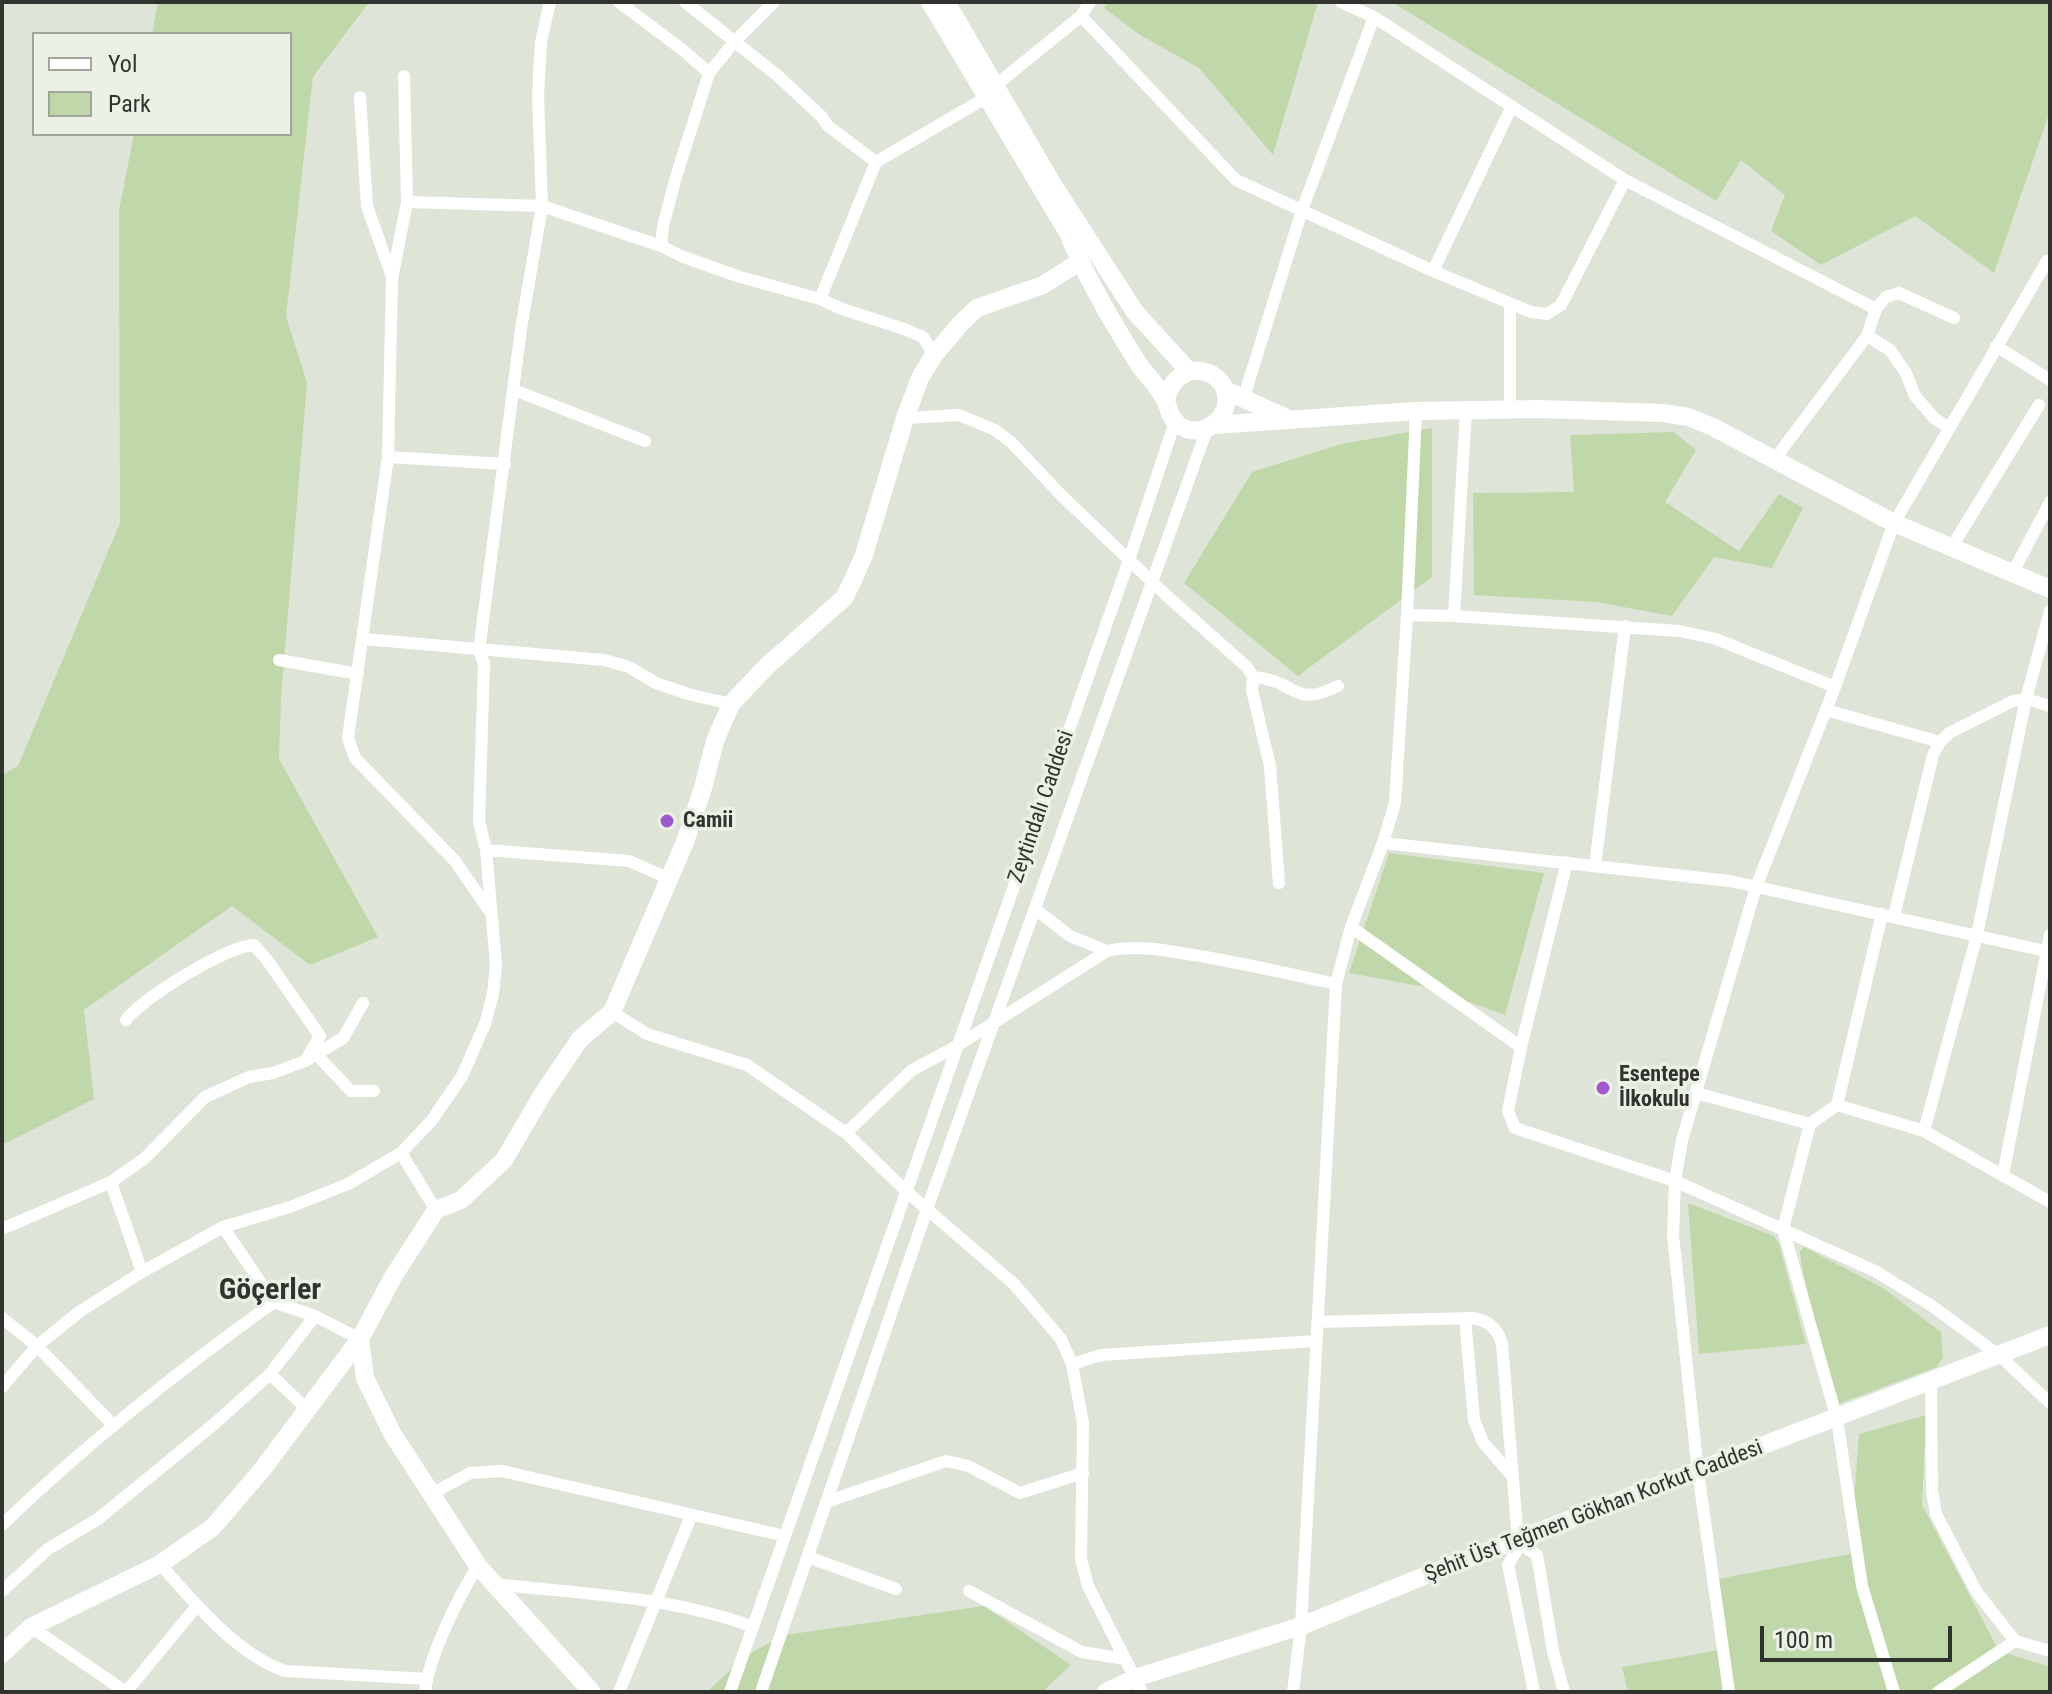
<!DOCTYPE html>
<html>
<head>
<meta charset="utf-8">
<style>
	body { margin:0 }
	#map { position:relative; width:2052px; height:1694px; overflow:hidden; background:#dee4d8; font-family:"Roboto Condensed",sans-serif }
	canvas { display:block }
	.frame { position:absolute; inset:0; border:4px solid #31332f; pointer-events:none }
	.legend { position:absolute; left:32px; top:32px; width:260px; height:104px; box-sizing:border-box; background:#ebf1e5; border:2px solid #a1a59c; margin:0; padding:10px 14px; list-style:none; font-size:24px; color:#31332f }
	.legend li { display:flex; align-items:center; gap:16px; height:40px }
	.legend b { width:40px; border:2px solid #a1a59c }
	.scale { position:absolute; left:1760px; top:1626px; width:192px; height:36px; box-sizing:border-box; border:4px solid #31332f; border-top:0; padding-left:10px; font-size:24px; line-height:28px; white-space:nowrap; color:#31332f; -webkit-text-stroke:6px #ebf1e5; paint-order:stroke }
</style>
</head>
<body>
<div id="map">
<canvas width="2052" height="1694"></canvas>
<div class="frame"></div>
<ul class="legend">
<li><b style="height:10px;background:#fff"></b>Yol</li>
<li><b style="height:22px;background:#c0d8a9"></b>Park</li>
</ul>
<div class="scale">100 m</div>
</div>
<script>
const g = document.querySelector('canvas').getContext('2d');
g.lineJoin = 'round';
function fillPath(path, color) {
  g.fillStyle = color;
  g.fill(path, 'evenodd');
}
function stroke(path, color, width, dash) {
  g.strokeStyle = color;
  g.lineWidth = width;
  g.lineCap = dash ? 'butt' : 'round';
  g.setLineDash(dash || []);
  g.stroke(path);
}
function write(font, color, halo, rows, align = 'center') {
  g.font = font + ' "Roboto Condensed",sans-serif';
  g.lineWidth = 7;
  g.setLineDash([]);
  g.textBaseline = 'middle';
  g.strokeStyle = halo;
  g.fillStyle = color;
  for (const [text, x, y, turn = 0] of rows) {
    g.save();
    g.translate(x, y);
    g.rotate((+turn || 0) * Math.PI / 180);
    g.textAlign = isNaN(turn) ? turn : align;
    if (halo) g.strokeText(text, 0, 0);
    g.fillText(text, 0, 0);
    g.restore();
  }
}
const green = new Path2D(`
	M 158,2 L 369,2 L 313,77 L 286,316 L 307,383 L 281,697 L 279,759 L 378,937 L 310,965 L 232,906 L 84,1010 L 94,1099 L 2,1145 L 2,775 L 18,766 L 120,523 L 119,210 L 134,134 L 290,134 L 290,34 L 152,34 Z
	M 1108,2 L 1318,2 L 1273,155 L 1199,68 L 1140,35 L 1104,8 Z
	M 1392,2 L 2050,2 L 2050,111 L 1994,273 L 1915,216 L 1821,265 L 1771,231 L 1785,195 L 1741,160 L 1716,201 Z
	M 1432,428 L 1432,577 L 1298,676 L 1184,583 L 1252,472 L 1341,444 Z
	M 1674,432 L 1696,450 L 1665,502 L 1739,551 L 1779,494 L 1803,508 L 1772,568 L 1714,557 L 1672,616 L 1596,602 L 1474,595 L 1473,493 L 1574,492 L 1570,435 Z
	M 1389,853 L 1544,873 L 1505,1015 L 1431,988 L 1349,973 Z
	M 1688,1203 L 1774,1236 L 1779,1244 L 1806,1344 L 1699,1354 Z
	M 1804,1247 L 1883,1288 L 1941,1332 L 1943,1357 L 1937,1367 L 1835,1405 L 1802,1268 L 1800,1251 Z
	M 1926,1415 L 1922,1505 L 1999,1651 L 2050,1667 L 2050,1692 L 1628,1692 L 1622,1667 L 1720,1650 L 1712,1580 L 1850,1554 L 1859,1434 Z
	M 984,1606 L 1071,1665 L 1042,1692 L 707,1692 L 745,1656 L 785,1635 Z`);
const street = new Path2D(`
	M 619,2 L 684,51 L 709,73
	M 685,2 L 778,76 L 821,116 L 828,126 L 876,162
	M 1341,2 L 1374,17 L 1625,180 L 1876,309
	M 1081,16 L 1090,2
	M 404,76 L 407,202 L 392,279 L 388,457 L 348,738 L 355,758 L 455,861 L 491,913
	M 996,85 L 1081,16 L 1236,180 L 1433,271 L 1531,312 L 1547,314 L 1561,305 L 1625,180
	M 360,97 L 367,206 L 392,277
	M 407,202 L 542,206 L 661,246 L 681,256 L 740,277 L 820,299 L 842,309 L 904,329 L 923,337 L 934,355
	M 661,246 L 663,226 L 676,177 L 709,73 L 734,42 L 774,2
	M 1433,271 L 1512,106
	M 820,299 L 876,162 L 987,97
	M 1510,304 L 1510,410
	M 1867,336 L 1890,350 L 1906,373 L 1915,396 L 1935,419 L 1948,427
	M 1996,346 L 2050,380
	M 514,390 L 645,441
	M 1244,397 L 1302,210 L 1374,17
	M 905,418 L 959,415 L 995,430 L 1011,442 L 1062,496 L 1167,596 L 1247,667 L 1253,677 L 1252,690 L 1270,766 L 1279,883
	M 388,457 L 505,464
	M 1774,460 L 1867,336 L 1876,309 L 1886,297 L 1899,293 L 1954,318
	M 1951,548 L 2039,405
	M 2012,574 L 2050,502
	M 2050,611 L 2026,699 L 1977,935 L 1924,1131 L 2050,1202
	M 1407,615 L 1454,616 L 1466,410
	M 1454,616 L 1680,631 L 1716,639 L 1835,687
	M 364,639 L 604,660 L 629,667 L 656,683 L 688,694 L 731,704
	M 279,660 L 358,674
	M 1253,677 C 1296,680 1293,709 1338,686
	M 1826,710 L 1940,742
	M 1383,843 L 1730,881 L 2050,952
	M 486,850 L 629,861 L 670,879
	M 1595,866 L 1625,626
	M 1035,909 L 1070,936 L 1107,951
	M 1894,916 L 1933,755 L 1940,742 L 1949,733 L 2013,701 L 2026,699 L 2050,706
	M 1351,927 L 1521,1047 L 1508,1111 L 1515,1128 L 1675,1181 L 1875,1271 L 1932,1306 L 2000,1356 L 2050,1403
	M 612,1012 L 647,1034 L 747,1065 L 846,1133 L 907,1192 L 1014,1284 L 1061,1339 L 1072,1364 L 1083,1423 L 1081,1559 L 1088,1586 L 1142,1692
	M 126,1020 C 142,998 227,946 254,945 L 267,960 L 320,1036 L 307,1058
	M 1521,1047 L 1567,862
	M 316,1054 L 351,1091 L 374,1091
	M 1696,1093 L 1810,1124 L 1783,1229 L 1837,1419 L 1862,1586 L 1894,1692
	M 1837,1105 L 1924,1131
	M 1810,1124 L 1837,1105 L 1882,914
	M 846,1133 L 912,1070 L 957,1046 L 1107,951 C 1139,944 1169,951 1200,956 C 1246,964 1291,974 1336,984
	M 401,1153 L 436,1210
	M 2003,1175 L 2050,935
	M 111,1182 L 142,1272
	M 223,1227 L 274,1302 L 315,1316 L 360,1339
	M 2,1229 L 111,1182 L 145,1158 L 205,1097 L 249,1077 L 273,1073 L 305,1061 L 343,1038 L 363,1003
	M 2,1318 L 37,1346 L 113,1425
	M 1465,1318 L 1474,1420 L 1483,1442 L 1513,1477
	M 1317,1322 L 1472,1318 C 1488,1320 1498,1329 1502,1344 L 1518,1540 L 1520,1544 L 1537,1555 L 1553,1651 L 1564,1692
	M 1072,1364 L 1101,1355 L 1316,1341
	M 270,1374 L 308,1410
	M 1931,1383 L 1932,1491 L 1936,1514 L 1976,1591 L 2015,1641 L 2050,1651
	M 2,1387 L 37,1346 L 79,1312 L 142,1272 L 223,1227 L 290,1207 L 348,1184 L 401,1153 L 432,1120 L 462,1076 L 485,1024 L 493,994 L 496,965 L 486,850 L 479,821 L 484,663 L 479,651 L 521,329 L 542,206 L 538,95 L 541,42 L 550,2
	M 433,1493 L 470,1473 L 502,1471 L 785,1536
	M 826,1502 L 946,1461 L 968,1466 L 1020,1493 L 1083,1473
	M 2,1525 C 87,1443 178,1371 274,1302
	M 1520,1544 L 1508,1565 L 1534,1692
	M 808,1557 L 896,1589
	M 160,1564 C 194,1602 236,1654 285,1671 L 427,1679
	M 494,1584 C 580,1594 672,1596 753,1627
	M 2,1591 L 48,1549 L 98,1519 L 213,1425 L 270,1374 L 315,1316
	M 969,1591 L 1082,1652 L 1125,1659
	M 31,1627 L 126,1692
	M 126,1692 L 197,1606
	M 425,1692 C 429,1656 458,1597 478,1566
	M 619,1692 L 691,1516
	M 730,1692 L 1129,560 L 1175,422
	M 761,1692 L 927,1209 L 1207,429
	M 1293,1692 L 1301,1626 L 1336,984 L 1351,927 L 1383,843 L 1395,803 L 1407,615 L 1416,411
	M 1729,1692 L 1698,1472 L 1673,1235 L 1675,1181 L 1682,1140 L 1756,887 L 1835,687 L 1894,523 L 2047,261 L 2050,266
	M 1938,1692 L 2015,1641`);
const secondary = new Path2D(`
	M 930,2 L 1068,233 C 1086,278 1112,322 1138,363 C 1146,375 1157,385 1164,398 C 1169,405 1168,413 1174,420 C 1190,440 1221,429 1226,405 C 1233,369 1177,353 1166,400
	M 946,2 L 1055,188 L 1135,312 L 1189,371
	M 1225,390 L 1286,418
	M 1215,425 L 1416,411 L 1540,409 L 1663,413 L 1688,417 L 1713,427 L 1894,523 L 2050,589
	M 360,1339 L 365,1378 L 392,1433 L 478,1566 L 592,1692
	M 2,1654 L 31,1627 L 160,1564 L 213,1527 L 261,1471 L 360,1339 L 393,1277 L 436,1210 L 461,1200 L 504,1160 L 544,1092 L 580,1039 L 612,1012 L 685,842 L 703,788 L 715,741 L 731,704 L 767,666 L 844,598 L 853,580 L 864,555 L 905,418 L 920,378 L 934,355 L 961,323 L 977,308 L 1043,285 L 1079,262
	M 1106,1692 L 1135,1678 L 1301,1626 L 1444,1568 L 2050,1335`);
const markers = [
	[667,821,8,"#9f59cd"],
	[1603,1088,8,"#9f59cd"]
];
const streetNames = [
	["Zeytindalı Caddesi",1042,807,-71],
	["Şehit Üst Teğmen Gökhan Korkut Caddesi",1594,1512,-21]
];
const poiNames = [
	["Camii",683,821],
	["Esentepe",1619,1075],
	["İlkokulu",1619,1100]
];
const districtNames = [
	["Göçerler",270,1291]
];
fillPath(green, '#c0d8a9');
stroke(street, '#fff', 12);
stroke(secondary, '#fff', 18);
for (const [x, y, r, color] of markers) {
  const dot = new Path2D();
  dot.arc(x, y, r, 0, 2 * Math.PI);
  g.fillStyle = color;
  g.fill(dot);
  stroke(dot, '#ebf1e5', 3);
}
write('22px', '#31332f', '#ebf1e5', streetNames);
write('bold 22px', '#31332f', '#ebf1e5', poiNames, 'left');
write('bold 30px', '#31332f', '#ebf1e5', districtNames);
</script>
</body>
</html>
